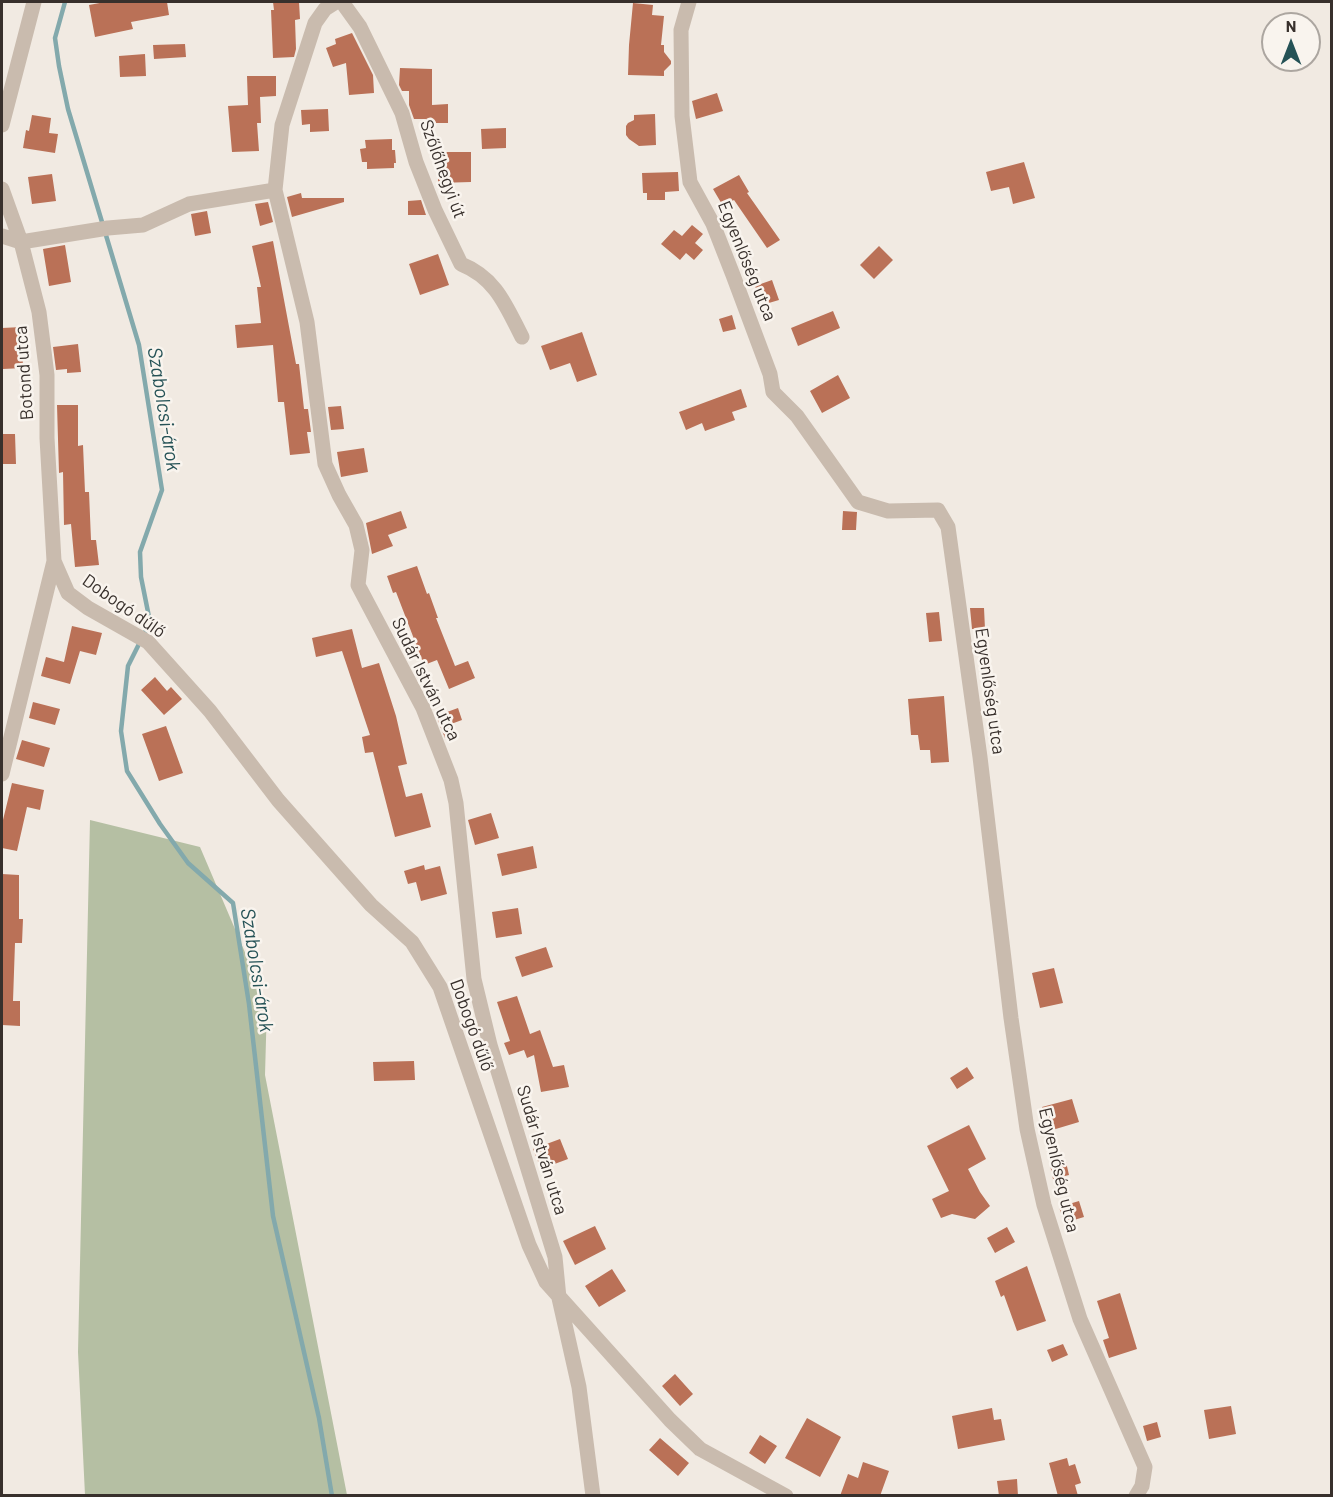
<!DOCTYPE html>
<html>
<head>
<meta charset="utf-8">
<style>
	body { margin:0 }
	#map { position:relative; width:1333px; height:1497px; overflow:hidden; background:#f1eae2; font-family:Barlow,sans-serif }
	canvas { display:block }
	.frame { position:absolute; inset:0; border:3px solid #38302c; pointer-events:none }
	.north { position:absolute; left:1261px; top:12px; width:60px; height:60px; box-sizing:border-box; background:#f9f4ee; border:2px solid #aca6a0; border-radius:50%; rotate:0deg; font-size:16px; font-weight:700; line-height:24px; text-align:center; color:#38302c }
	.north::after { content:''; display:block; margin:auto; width:21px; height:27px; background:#255256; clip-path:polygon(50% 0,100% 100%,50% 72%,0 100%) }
</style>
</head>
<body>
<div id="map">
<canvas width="1333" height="1497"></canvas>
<div class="frame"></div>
<div class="north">N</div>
</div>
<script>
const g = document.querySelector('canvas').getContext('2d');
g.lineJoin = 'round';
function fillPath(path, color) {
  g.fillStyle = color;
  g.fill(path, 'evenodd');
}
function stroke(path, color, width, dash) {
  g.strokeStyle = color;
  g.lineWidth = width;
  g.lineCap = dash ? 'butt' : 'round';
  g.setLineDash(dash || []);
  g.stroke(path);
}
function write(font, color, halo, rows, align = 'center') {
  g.font = font + ' Barlow,sans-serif';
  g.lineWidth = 5;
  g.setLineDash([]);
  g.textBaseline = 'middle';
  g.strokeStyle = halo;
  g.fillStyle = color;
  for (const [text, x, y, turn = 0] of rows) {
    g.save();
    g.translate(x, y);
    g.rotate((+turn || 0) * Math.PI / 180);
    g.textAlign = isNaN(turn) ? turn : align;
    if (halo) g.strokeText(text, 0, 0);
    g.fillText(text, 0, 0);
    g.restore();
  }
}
const green = new Path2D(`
	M 90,820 L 200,847 L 267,1004 L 265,1075 L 347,1495 L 85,1495 L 78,1352 Z`);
const stream = new Path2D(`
	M 65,2 L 55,38 L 59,66 L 68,109 L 139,345 L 162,490 L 140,552 L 141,577 L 150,622 L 128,666 L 121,731 L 127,771 L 160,824 L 188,863 L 233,903 L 249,1004 L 273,1216 L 319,1418 L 332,1496`);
const building = new Path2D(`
	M 105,2 L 167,2 L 169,15 L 131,22 L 133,29 L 95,37 L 89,5 Z
	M 273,2 L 299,2 L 300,19 L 295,20 L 296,49 L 294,57 L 273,58 L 271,10 L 274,10 Z
	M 633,3 L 653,5 L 652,15 L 664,16 L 661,45 L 664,45 L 664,52 L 671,61 L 671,64 L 664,71 L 664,76 L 628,75 L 629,45 Z
	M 352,33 L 373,75 L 374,93 L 349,95 L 346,63 L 333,67 L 326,48 L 336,44 L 335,39 Z
	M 185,44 L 186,57 L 154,59 L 153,45 Z
	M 145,54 L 146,76 L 120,77 L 119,56 Z
	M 400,68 L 432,69 L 432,105 L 448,104 L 448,123 L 426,123 L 426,119 L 414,119 L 409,105 L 409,91 L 402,91 L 399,85 Z
	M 247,76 L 276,76 L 276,96 L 260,97 L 261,123 L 257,123 L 259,151 L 232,152 L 228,106 L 248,105 Z
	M 717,93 L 723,111 L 696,119 L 692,101 Z
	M 328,109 L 329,131 L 310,132 L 310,124 L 302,125 L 301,110 Z
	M 655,114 L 656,145 L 639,146 L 629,139 L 626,135 L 626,126 L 628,123 L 634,120 L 634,115 Z
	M 32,115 L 51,118 L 49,133 L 58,134 L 55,153 L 23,148 L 26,130 L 29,131 Z
	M 506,128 L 506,148 L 482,149 L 481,129 Z
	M 392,139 L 392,150 L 395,150 L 396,163 L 394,163 L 394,168 L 367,169 L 367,162 L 362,162 L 360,149 L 366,148 L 365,140 Z
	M 442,152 L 471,152 L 471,182 L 438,183 L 438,168 L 442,168 Z
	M 1024,162 L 1035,198 L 1013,204 L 1009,187 L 991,191 L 986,172 Z
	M 678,172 L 679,191 L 665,192 L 665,200 L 647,200 L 647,193 L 643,193 L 642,173 Z
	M 52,174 L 56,201 L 32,204 L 28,177 Z
	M 739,175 L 749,192 L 747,193 L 780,240 L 767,248 L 734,200 L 723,206 L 713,189 Z
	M 301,193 L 302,198 L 344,198 L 344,202 L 292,217 L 287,197 Z
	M 421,200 L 426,215 L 408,215 L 408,201 Z
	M 268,202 L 273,222 L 260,226 L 255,204 Z
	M 207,211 L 211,233 L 195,236 L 191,214 Z
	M 692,225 L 703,234 L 695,243 L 703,250 L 694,260 L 686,253 L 680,260 L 661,244 L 674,230 L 682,236 Z
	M 273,241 L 296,364 L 299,364 L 304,409 L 308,409 L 311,432 L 307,432 L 310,453 L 290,455 L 284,402 L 278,402 L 273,345 L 237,348 L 235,325 L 261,323 L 257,287 L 261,287 L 252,246 Z
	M 65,245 L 71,282 L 49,286 L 43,249 Z
	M 879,246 L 893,260 L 874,279 L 860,265 Z
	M 438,254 L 449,285 L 420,295 L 409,264 Z
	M 772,280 L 779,300 L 762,305 L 755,286 Z
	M 833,311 L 840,328 L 798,346 L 791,328 Z
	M 732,315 L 736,329 L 723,332 L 719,319 Z
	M 22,327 L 23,368 L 3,369 L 2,328 Z
	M 582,332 L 597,375 L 577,382 L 570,363 L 550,370 L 541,346 Z
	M 78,344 L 81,372 L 67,373 L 67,369 L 56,370 L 53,347 Z
	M 838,375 L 850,398 L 822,413 L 810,391 Z
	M 741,389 L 747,407 L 732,412 L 735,420 L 705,431 L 702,423 L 686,430 L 679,412 Z
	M 57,405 L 78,405 L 78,446 L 83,445 L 85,492 L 89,492 L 91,540 L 96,540 L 99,565 L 75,567 L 71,524 L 64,525 L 63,472 L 59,473 Z
	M 341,406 L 344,429 L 331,430 L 328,407 Z
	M 2,434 L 15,434 L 16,464 L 2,464 Z
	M 364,448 L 368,472 L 341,477 L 337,452 Z
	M 401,511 L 407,528 L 388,535 L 393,546 L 372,554 L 366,523 Z
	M 843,511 L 857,512 L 856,530 L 842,530 Z
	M 417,566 L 427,594 L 429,593 L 438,618 L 436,618 L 455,666 L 468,661 L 475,678 L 449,689 L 437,660 L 424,665 L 396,592 L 393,593 L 387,576 Z
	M 970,608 L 984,608 L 985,629 L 972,629 Z
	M 939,612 L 942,641 L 929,642 L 926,613 Z
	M 72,626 L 102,633 L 96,655 L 80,651 L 70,684 L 41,676 L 46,657 L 64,662 Z
	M 352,629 L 362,668 L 379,663 L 396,716 L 407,764 L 398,766 L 406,797 L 422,793 L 431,827 L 395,837 L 373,752 L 365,753 L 362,737 L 370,735 L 342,651 L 316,657 L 312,638 Z
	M 155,677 L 167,691 L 171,687 L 182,699 L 164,715 L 141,690 Z
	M 944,696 L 949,762 L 931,763 L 930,750 L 920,750 L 918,735 L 911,735 L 908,699 Z
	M 33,702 L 60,709 L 55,725 L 29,718 Z
	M 458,708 L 462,720 L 451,724 L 455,734 L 445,738 L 436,716 Z
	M 166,726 L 183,773 L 159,781 L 142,734 Z
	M 22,740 L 50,748 L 44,767 L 16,759 Z
	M 12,783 L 44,790 L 40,810 L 27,807 L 17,851 L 2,848 L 2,824 Z
	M 491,813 L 499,838 L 475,845 L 468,820 Z
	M 533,846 L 537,868 L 502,876 L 497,854 Z
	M 424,865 L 425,870 L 440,866 L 447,894 L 421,901 L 416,882 L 408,884 L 404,871 Z
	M 2,874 L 19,875 L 19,919 L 23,919 L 22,943 L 15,943 L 13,1001 L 20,1001 L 20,1026 L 2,1025 Z
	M 518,908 L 522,934 L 496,938 L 492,912 Z
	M 546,947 L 553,967 L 522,977 L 515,957 Z
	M 1054,968 L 1063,1003 L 1040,1008 L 1032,973 Z
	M 517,996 L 530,1034 L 540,1030 L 553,1067 L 564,1065 L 569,1087 L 541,1092 L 534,1055 L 527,1058 L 524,1050 L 509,1055 L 504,1043 L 510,1041 L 497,1002 Z
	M 414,1061 L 415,1080 L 374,1081 L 373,1062 Z
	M 967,1067 L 974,1078 L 957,1089 L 950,1078 Z
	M 1072,1099 L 1079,1122 L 1049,1131 L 1042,1107 Z
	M 969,1125 L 986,1159 L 968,1169 L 980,1192 L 990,1206 L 975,1219 L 952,1214 L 941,1218 L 932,1199 L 949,1191 L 927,1146 Z
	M 560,1139 L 568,1159 L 541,1169 L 533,1149 Z
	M 1066,1162 L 1069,1175 L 1053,1179 L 1050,1165 Z
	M 1079,1201 L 1084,1217 L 1064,1223 L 1059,1207 Z
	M 595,1226 L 606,1249 L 575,1265 L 563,1241 Z
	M 1007,1227 L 1015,1242 L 995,1253 L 987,1238 Z
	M 1027,1266 L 1046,1321 L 1017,1331 L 1004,1295 L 1001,1297 L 995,1281 Z
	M 612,1269 L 626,1291 L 599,1307 L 585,1286 Z
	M 1120,1293 L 1137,1349 L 1109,1358 L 1103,1340 L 1109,1338 L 1097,1301 Z
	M 1063,1344 L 1068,1355 L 1052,1362 L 1047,1350 Z
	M 675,1374 L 693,1394 L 680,1406 L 662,1386 Z
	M 1231,1406 L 1236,1434 L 1209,1439 L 1204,1410 Z
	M 992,1408 L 994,1420 L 1001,1419 L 1005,1440 L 958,1449 L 952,1416 Z
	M 807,1418 L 841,1437 L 820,1477 L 785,1458 Z
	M 1157,1422 L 1161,1437 L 1147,1441 L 1143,1426 Z
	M 760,1435 L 777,1446 L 765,1464 L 749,1453 Z
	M 660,1438 L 689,1463 L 678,1476 L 649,1450 Z
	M 1067,1458 L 1069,1466 L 1075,1464 L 1081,1483 L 1075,1485 L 1078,1496 L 1058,1496 L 1049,1463 Z
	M 863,1462 L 889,1471 L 880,1496 L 840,1496 L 848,1474 L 858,1478 Z
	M 1017,1479 L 1018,1496 L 999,1496 L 997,1481 Z`);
const minor = new Path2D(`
	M 336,2 L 325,9 L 315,23 L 282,125 L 275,190 L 307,322 L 325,464 L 339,495 L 356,525 L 362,550 L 358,585 L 423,708 L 451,780 L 456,803 L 474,979 L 490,1045 L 555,1257 L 559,1298 L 579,1387 L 593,1496
	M 342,2 L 360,27 L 402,113 L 416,162 L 435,210 L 461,264 C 496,278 506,306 522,337
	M 689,2 L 681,30 L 682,116 L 690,182 L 713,224 L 733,275 L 770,374 L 773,392 L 797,416 L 858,502 L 888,511 L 938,510 L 948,527 L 980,757 L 1011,1018 L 1027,1129 L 1044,1205 L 1080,1319 L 1145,1467 L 1142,1486 L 1136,1496
	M 2,125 L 34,2
	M 2,189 L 21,242 L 39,312 L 47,375 L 47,438 L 54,561 L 2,774
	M 2,236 L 21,242 L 108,228 L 143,225 L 189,204 L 275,190
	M 54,561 L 68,593 L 88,608 L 148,642 L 210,711 L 278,800 L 371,905 L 412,942 L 440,987 L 529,1245 L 546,1282 L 670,1420 L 700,1449 L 786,1496`);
const streetNames = [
	["Szőlőhegyi út",443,169,70],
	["Egyenlőség utca",747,261,68],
	["Botond utca",24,373,-94],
	["Dobogó dűlő",124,606,35],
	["Sudár István utca",426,679,64],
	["Egyenlőség utca",990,691,82],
	["Dobogó dűlő",472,1025,70],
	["Sudár István utca",542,1150,73],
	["Egyenlőség utca",1059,1170,77]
];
const waterNames = [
	["Szabolcsi-árok",164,409,81],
	["Szabolcsi-árok",257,970,81]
];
fillPath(green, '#b5bfa3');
stroke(stream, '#83a9ac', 4.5);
fillPath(building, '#ba7157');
stroke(minor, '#c9bbae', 15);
write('18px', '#38302c', '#f9f4ee', streetNames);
write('italic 20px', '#255256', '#f9f4ee', waterNames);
</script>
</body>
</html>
